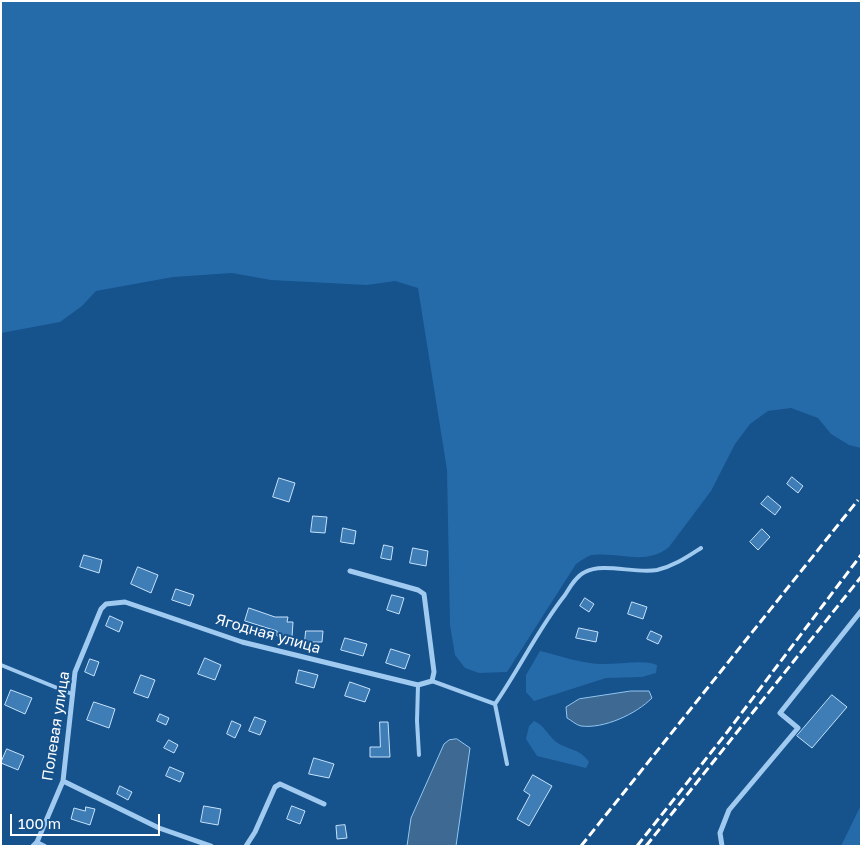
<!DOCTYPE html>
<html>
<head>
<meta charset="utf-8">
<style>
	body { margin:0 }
	#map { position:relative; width:862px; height:847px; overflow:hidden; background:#16528c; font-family:"Golos Text",sans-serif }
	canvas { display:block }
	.frame { position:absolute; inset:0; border:2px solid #fff; pointer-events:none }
	.scale { position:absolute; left:10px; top:814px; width:150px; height:22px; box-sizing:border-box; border:2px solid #fff; border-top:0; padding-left:6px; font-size:15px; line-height:18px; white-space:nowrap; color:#fff; -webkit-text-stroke:4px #16528c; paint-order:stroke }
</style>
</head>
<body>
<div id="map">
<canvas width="862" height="847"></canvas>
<div class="frame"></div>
<div class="scale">100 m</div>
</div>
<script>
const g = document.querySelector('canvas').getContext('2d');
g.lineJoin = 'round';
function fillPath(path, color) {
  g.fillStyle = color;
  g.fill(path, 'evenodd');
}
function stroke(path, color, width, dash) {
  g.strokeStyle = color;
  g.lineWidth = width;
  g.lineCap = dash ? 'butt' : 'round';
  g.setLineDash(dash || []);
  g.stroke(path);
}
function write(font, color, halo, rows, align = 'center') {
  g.font = font + ' "Golos Text",sans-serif';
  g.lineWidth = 4;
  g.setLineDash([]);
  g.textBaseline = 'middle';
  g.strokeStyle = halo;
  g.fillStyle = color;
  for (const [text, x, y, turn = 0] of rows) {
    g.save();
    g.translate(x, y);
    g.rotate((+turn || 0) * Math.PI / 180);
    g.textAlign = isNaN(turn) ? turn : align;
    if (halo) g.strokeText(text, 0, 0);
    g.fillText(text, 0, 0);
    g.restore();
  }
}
const green = new Path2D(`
	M 1,1 L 861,1 L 861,448 L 849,445 L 831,434 L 818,418 L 791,408 L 768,411 L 750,424 L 735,444 L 711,491 L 669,547 C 646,566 621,552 593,555 C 588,555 581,561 576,564 L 507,672 L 479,673 L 465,668 L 455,655 L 450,625 L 447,470 L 418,288 L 395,281 L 367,285 L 271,280 L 232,273 L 173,277 L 96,291 L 82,306 L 60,322 L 1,333 Z
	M 540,651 C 557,655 574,661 590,663 C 610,667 641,658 657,665 L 656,673 L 642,677 L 606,678 L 534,701 L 526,692 L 526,675 Z
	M 534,721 C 544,725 547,734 555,741 C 566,750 580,748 589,762 L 586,768 L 537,756 L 526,739 L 529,726 Z
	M 861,805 L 861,846 L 841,846 Z`);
const water = new Path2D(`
	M 631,691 L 649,691 L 652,698 C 636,714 604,729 581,726 C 576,725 571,720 567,718 L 566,707 L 579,699 Z
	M 457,739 L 470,748 L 456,846 L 407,846 L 411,818 L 444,744 L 449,740 Z`);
const building = new Path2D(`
	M 792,477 L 803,486 L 798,493 L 787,484 Z
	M 279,478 L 295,483 L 289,502 L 273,497 Z
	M 768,496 L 781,507 L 775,515 L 761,504 Z
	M 313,516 L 327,517 L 325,533 L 311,532 Z
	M 343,528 L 356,531 L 354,544 L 341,542 Z
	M 762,529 L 770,537 L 758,550 L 750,542 Z
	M 384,545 L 393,547 L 391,560 L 381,558 Z
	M 413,548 L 428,551 L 426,566 L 410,563 Z
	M 84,555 L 102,560 L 99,573 L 80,567 Z
	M 138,567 L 158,575 L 151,593 L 131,584 Z
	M 176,589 L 194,595 L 190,606 L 172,600 Z
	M 392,595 L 404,598 L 399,614 L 387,610 Z
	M 585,598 L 594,604 L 589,612 L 580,606 Z
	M 632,602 L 647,607 L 643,619 L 628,614 Z
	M 249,608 L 275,617 L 288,617 L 287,622 L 293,622 L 292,637 L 277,636 L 277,631 L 245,621 Z
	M 110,616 L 123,622 L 119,632 L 106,626 Z
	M 579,628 L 598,632 L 596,642 L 576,638 Z
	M 306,631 L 323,631 L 322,642 L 305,642 Z
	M 651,631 L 662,636 L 658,644 L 647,639 Z
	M 345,638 L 367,644 L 363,656 L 341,650 Z
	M 391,649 L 410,655 L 405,669 L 386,663 Z
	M 205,658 L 221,665 L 215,680 L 198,674 Z
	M 90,659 L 99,662 L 94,676 L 85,672 Z
	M 299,670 L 318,675 L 314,688 L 296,683 Z
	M 141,675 L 155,680 L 148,698 L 134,693 Z
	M 350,682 L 370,689 L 365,702 L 345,696 Z
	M 11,690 L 32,698 L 25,714 L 5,705 Z
	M 832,695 L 847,707 L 812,748 L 797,736 Z
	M 94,702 L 115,709 L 109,728 L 87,720 Z
	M 160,714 L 169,718 L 166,725 L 157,721 Z
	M 255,717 L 266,721 L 260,735 L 249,731 Z
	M 232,721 L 241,725 L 235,738 L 227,734 Z
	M 380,722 L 388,722 L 390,757 L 370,757 L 370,747 L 380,747 Z
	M 169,740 L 178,745 L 174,753 L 164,748 Z
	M 7,749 L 24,756 L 18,770 L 1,763 Z
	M 314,758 L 334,764 L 329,778 L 309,774 Z
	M 170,767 L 184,773 L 180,782 L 166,776 Z
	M 533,775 L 552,786 L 529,826 L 517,819 L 530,795 L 524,791 Z
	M 120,786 L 132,792 L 128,800 L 117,794 Z
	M 204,806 L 221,809 L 218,825 L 201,822 Z
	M 292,806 L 305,811 L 300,824 L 287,819 Z
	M 86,807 L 95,809 L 90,825 L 71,819 L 74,808 L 85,811 Z
	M 345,825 L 347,838 L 337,839 L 336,826 Z`);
const service = new Path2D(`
	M 1,665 L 72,694
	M 432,681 L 495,704 L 507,764
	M 418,685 L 417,721 L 419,755
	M 495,704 C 520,668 538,629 565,595 C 570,587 576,576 585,572 C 603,562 635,574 657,570 C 674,566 687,557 701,548
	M 37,842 L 45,846`);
const minor = new Path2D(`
	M 63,781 L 159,828 L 211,846
	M 33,846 L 37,842 L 63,781 L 75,672 L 101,609 L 106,604 L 125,602 L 242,642 L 418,685 L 432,681 L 434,672 L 424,594 L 418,590 L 350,571
	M 246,846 L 255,832 L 275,787 L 280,784 L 324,804
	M 722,846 L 720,833 L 729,810 L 798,728 L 780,713 L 861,611`);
const rail = new Path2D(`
	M 581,846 L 858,500
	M 637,846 L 728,731 L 861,555
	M 646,846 L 861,577`);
const streetNames = [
	["Ягодная улица",268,634,16],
	["Полевая улица",56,726,-81]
];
fillPath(green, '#256ba9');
fillPath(water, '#3d6993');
stroke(water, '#92c6f2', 1);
fillPath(building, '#3e7db5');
stroke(building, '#c6e2fb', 1);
stroke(service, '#a0caef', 4);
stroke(minor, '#a0caef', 5);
stroke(rail, '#fff', 3, [9, 4]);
write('15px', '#fff', '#16528c', streetNames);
</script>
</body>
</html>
